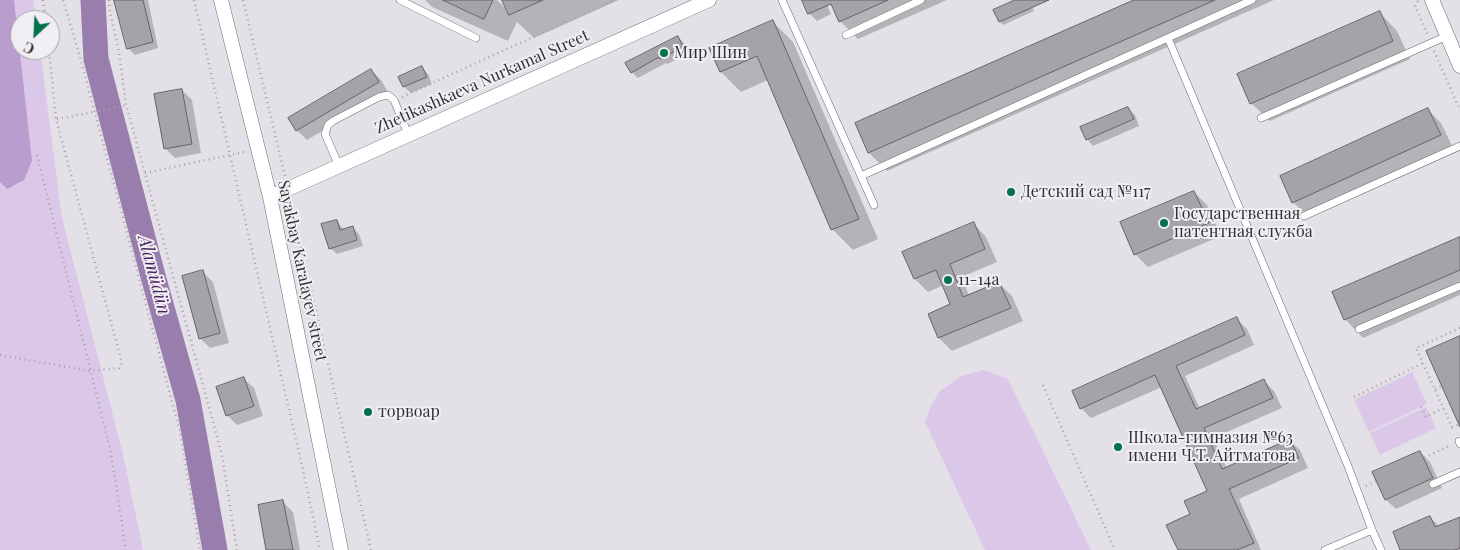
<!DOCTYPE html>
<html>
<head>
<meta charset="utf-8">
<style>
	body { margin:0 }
	#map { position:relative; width:1460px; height:550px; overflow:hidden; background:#e4e0e7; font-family:"Playfair Display",serif }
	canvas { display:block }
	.north { position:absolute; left:10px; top:10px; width:50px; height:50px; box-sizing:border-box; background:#f1eef4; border:1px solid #a5a2a7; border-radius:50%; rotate:205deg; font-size:14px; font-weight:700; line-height:20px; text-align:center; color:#323033 }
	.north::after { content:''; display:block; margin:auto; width:18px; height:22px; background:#03724b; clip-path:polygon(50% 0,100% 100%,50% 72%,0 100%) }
</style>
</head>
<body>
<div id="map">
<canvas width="1460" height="550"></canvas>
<div class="north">С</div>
</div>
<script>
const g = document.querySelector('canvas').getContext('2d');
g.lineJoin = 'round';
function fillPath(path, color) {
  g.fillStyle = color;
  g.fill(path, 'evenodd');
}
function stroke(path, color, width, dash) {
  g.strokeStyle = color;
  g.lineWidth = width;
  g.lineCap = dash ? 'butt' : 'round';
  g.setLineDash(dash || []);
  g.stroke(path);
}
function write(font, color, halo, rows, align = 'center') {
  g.font = font + ' "Playfair Display",serif';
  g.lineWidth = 4;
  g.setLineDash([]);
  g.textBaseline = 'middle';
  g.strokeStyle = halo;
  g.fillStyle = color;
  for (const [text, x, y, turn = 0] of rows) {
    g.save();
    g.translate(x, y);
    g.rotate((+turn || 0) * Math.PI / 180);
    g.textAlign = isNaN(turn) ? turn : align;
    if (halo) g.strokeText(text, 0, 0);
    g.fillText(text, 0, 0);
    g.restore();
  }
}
const green = new Path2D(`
	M 0,0 L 33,0 L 36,20 L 20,20 L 20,50 L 40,50 L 62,218 L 123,454 L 143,550 L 0,550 Z
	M 984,370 L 1008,379 L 1091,550 L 985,550 L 925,422 L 930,408 L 939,392 L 961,376 Z
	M 1412,372 L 1427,404 L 1369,432 L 1354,400 Z
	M 1426,407 L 1436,428 L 1380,455 L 1370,433 Z`);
const forest = new Path2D(`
	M 0,0 L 14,0 L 32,161 L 24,180 L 7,189 L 0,182 Z`);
const shadow = new Path2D(`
	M 115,0 L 148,0 L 158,48 L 135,55 L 128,48 Z
	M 425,0 L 497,0 L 508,11 L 504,0 L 619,0 L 534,38 L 517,22 L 508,41 L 432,7 Z
	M 804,0 L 825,0 L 831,14 L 817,21 L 809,13 Z
	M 833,0 L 947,0 L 858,39 L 840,21 Z
	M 1018,0 L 1029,0 L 1034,11 L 1003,25 L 1000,22 Z
	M 1137,0 L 1274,0 L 887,171 L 869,153 L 856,124 Z
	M 1379,12 L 1397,31 L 1410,59 L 1270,121 L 1251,103 Z
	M 773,22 L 793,42 L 878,239 L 853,250 L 833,230 L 768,80 L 741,92 L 721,72 L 711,49 Z
	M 678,37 L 684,43 L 689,54 L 667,64 L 666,63 L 638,78 L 632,72 Z
	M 421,67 L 428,74 L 432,84 L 411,93 L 404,87 L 400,77 Z
	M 371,70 L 381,80 L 388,92 L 307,140 L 297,130 L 290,118 Z
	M 182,90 L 192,100 L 201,153 L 175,158 L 165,148 Z
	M 1128,108 L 1135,115 L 1139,126 L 1093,146 L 1087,139 Z
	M 1428,110 L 1441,123 L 1453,148 L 1306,215 L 1293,202 Z
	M 1194,192 L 1207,205 L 1221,236 L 1148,267 L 1135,254 L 1122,223 Z
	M 337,221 L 344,230 L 352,227 L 359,234 L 363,246 L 337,254 L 330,248 Z
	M 973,223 L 986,237 L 997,262 L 962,277 L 969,296 L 999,283 L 1012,296 L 1023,321 L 952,351 L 939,338 L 929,314 L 952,305 L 944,285 L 928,292 L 915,279 Z
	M 1460,238 L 1460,295 L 1363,338 L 1345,319 Z
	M 203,272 L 213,282 L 229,343 L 210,348 L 200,338 Z
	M 1237,319 L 1247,329 L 1254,345 L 1185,376 L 1200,409 L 1264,381 L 1274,391 L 1282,408 L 1213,438 L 1227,469 L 1290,441 L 1300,450 L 1308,468 L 1239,499 L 1261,550 L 1179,550 L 1191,515 L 1209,492 L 1162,387 L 1091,418 L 1081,408 Z
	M 244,379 L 254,388 L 263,416 L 237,425 L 227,415 Z
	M 1420,452 L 1430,462 L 1442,488 L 1396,509 L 1386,500 Z
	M 283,502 L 293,512 L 300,550 L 268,550 Z
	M 1430,517 L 1440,527 L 1460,519 L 1460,550 L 1402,550 Z`);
const river = new Path2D(`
	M 93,0 L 96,59 L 153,276 L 188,400 L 215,550`);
const building = new Path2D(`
	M 114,0 L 143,0 L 153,42 L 127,49 Z
	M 443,0 L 493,0 L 484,19 Z
	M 502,0 L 543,0 L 509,15 Z
	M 802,0 L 888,0 L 839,22 L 831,4 L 808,14 Z
	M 1015,0 L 1049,0 L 999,22 L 993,10 Z
	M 1134,0 L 1215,0 L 868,153 L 855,123 Z
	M 1380,11 L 1393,41 L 1250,104 L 1237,74 Z
	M 773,20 L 859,219 L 831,230 L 757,56 L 720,72 L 709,48 Z
	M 678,36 L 683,47 L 660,59 L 659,57 L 631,73 L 625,63 Z
	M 422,66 L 427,77 L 403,87 L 398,77 Z
	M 371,69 L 379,82 L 296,131 L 288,118 Z
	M 182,89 L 192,144 L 164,149 L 154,94 Z
	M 1128,107 L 1134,119 L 1086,140 L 1080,127 Z
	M 1428,108 L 1441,135 L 1292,203 L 1280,176 Z
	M 1194,191 L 1209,223 L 1134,255 L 1120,222 Z
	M 337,220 L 340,230 L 353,226 L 357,240 L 329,249 L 321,224 Z
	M 974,222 L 985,249 L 950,264 L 963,297 L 999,282 L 1011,308 L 938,338 L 928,314 L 950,304 L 936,270 L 914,279 L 902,252 Z
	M 1460,237 L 1460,270 L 1344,320 L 1332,292 Z
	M 203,270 L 220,333 L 199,339 L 182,276 Z
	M 1237,317 L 1245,335 L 1176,366 L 1196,409 L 1264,379 L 1273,398 L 1204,428 L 1222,469 L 1290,439 L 1299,458 L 1229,489 L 1254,543 L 1237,550 L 1178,550 L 1166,525 L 1190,514 L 1184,501 L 1207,491 L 1155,375 L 1080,409 L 1072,391 Z
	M 1460,336 L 1460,427 L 1426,351 Z
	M 244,377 L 254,406 L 226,416 L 216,387 Z
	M 1420,451 L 1433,478 L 1385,500 L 1372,472 Z
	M 283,500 L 293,550 L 266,550 L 258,505 Z
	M 1430,516 L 1435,527 L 1460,517 L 1460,548 L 1455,550 L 1400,550 L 1393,532 Z`);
const path = new Path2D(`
	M 43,0 L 46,20
	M 63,0 L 79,53 L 180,432 L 200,550
	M 109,0 L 110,12 L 119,52 L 126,104 L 222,455 L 237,550
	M 194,0 L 303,470 L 320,550
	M 243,0 L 285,176
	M 1418,1 L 1415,6 L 1427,34
	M 1434,51 L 1460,110
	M 402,97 L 614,0
	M 57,119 L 99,111
	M 37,155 L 111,453 L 126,550
	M 145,173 L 244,152
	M 291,203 L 371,550
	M 1460,328 L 1416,348 L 1452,427 L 1460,424
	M 0,355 L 90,371 L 119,368 L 122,363 L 56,119 L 49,50
	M 1043,385 L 1115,550
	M 1435,389 L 1441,386
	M 1354,397 L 1423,363
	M 1421,407 L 1426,417 L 1443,408
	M 1366,486 L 1451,445`);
const lane = new Path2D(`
	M 400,0 L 476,38
	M 782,0 L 861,176 L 1252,0
	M 846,35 L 921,0
	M 1168,38 L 1348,466 L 1372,530 L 1381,550
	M 1261,118 L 1447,36
	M 339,166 L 325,134 L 328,125 L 333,121 L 379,97 L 388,95 L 394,100 L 408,134
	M 861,176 L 874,205
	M 1304,216 L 1460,146
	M 1359,329 L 1460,286
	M 1459,441 L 1460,444
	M 1433,484 L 1460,472
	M 1325,550 L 1372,530`);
const street = new Path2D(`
	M 221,0 L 270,197 L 341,550
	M 1432,0 L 1460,66
	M 270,197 L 709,0`);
const pathBridge = new Path2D(`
	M 99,111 L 126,105`);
const markers = [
	[664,53,5,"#03724b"],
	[1011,192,5,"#03724b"],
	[1164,223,5,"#03724b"],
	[948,280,5,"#03724b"],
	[368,412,5,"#03724b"],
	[1118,447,5,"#03724b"]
];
const poiNames = [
	["Мир Шин",674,53],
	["Детский сад №117",1021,192],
	["Государственная",1174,214],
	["патентная служба",1174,232],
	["11-14а",958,280],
	["торвоар",378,412],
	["Школа-гимназия №63",1128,438],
	["имени Ч.Т. Айтматова",1128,456]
];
const streetNames = [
	["Zhetikashkaeva Nurkamal Street",482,82,-24],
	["Sayakbay Karalayev street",302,271,78]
];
const waterNames = [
	["Alamüdün",154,275,75]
];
fillPath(green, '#dbc8e9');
fillPath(forest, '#b99dce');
fillPath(shadow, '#0003');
stroke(river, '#997dad', 25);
fillPath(building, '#a5a2a8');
stroke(building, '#656268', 1);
stroke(lane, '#6c686e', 8);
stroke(street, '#6c686e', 15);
stroke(path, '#a5a1a7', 2.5, [1, 4]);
stroke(lane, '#fff', 7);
stroke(street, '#fff', 14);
stroke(pathBridge, '#a5a1a7', 2.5, [1, 4]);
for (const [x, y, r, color] of markers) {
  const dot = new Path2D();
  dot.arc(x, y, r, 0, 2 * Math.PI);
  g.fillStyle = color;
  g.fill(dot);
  stroke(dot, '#f1eef4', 2);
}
write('16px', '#323033', '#f1eef4', poiNames, 'left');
write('16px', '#323033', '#f1eef4', streetNames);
write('italic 18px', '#492460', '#f1eef4', waterNames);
</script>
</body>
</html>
